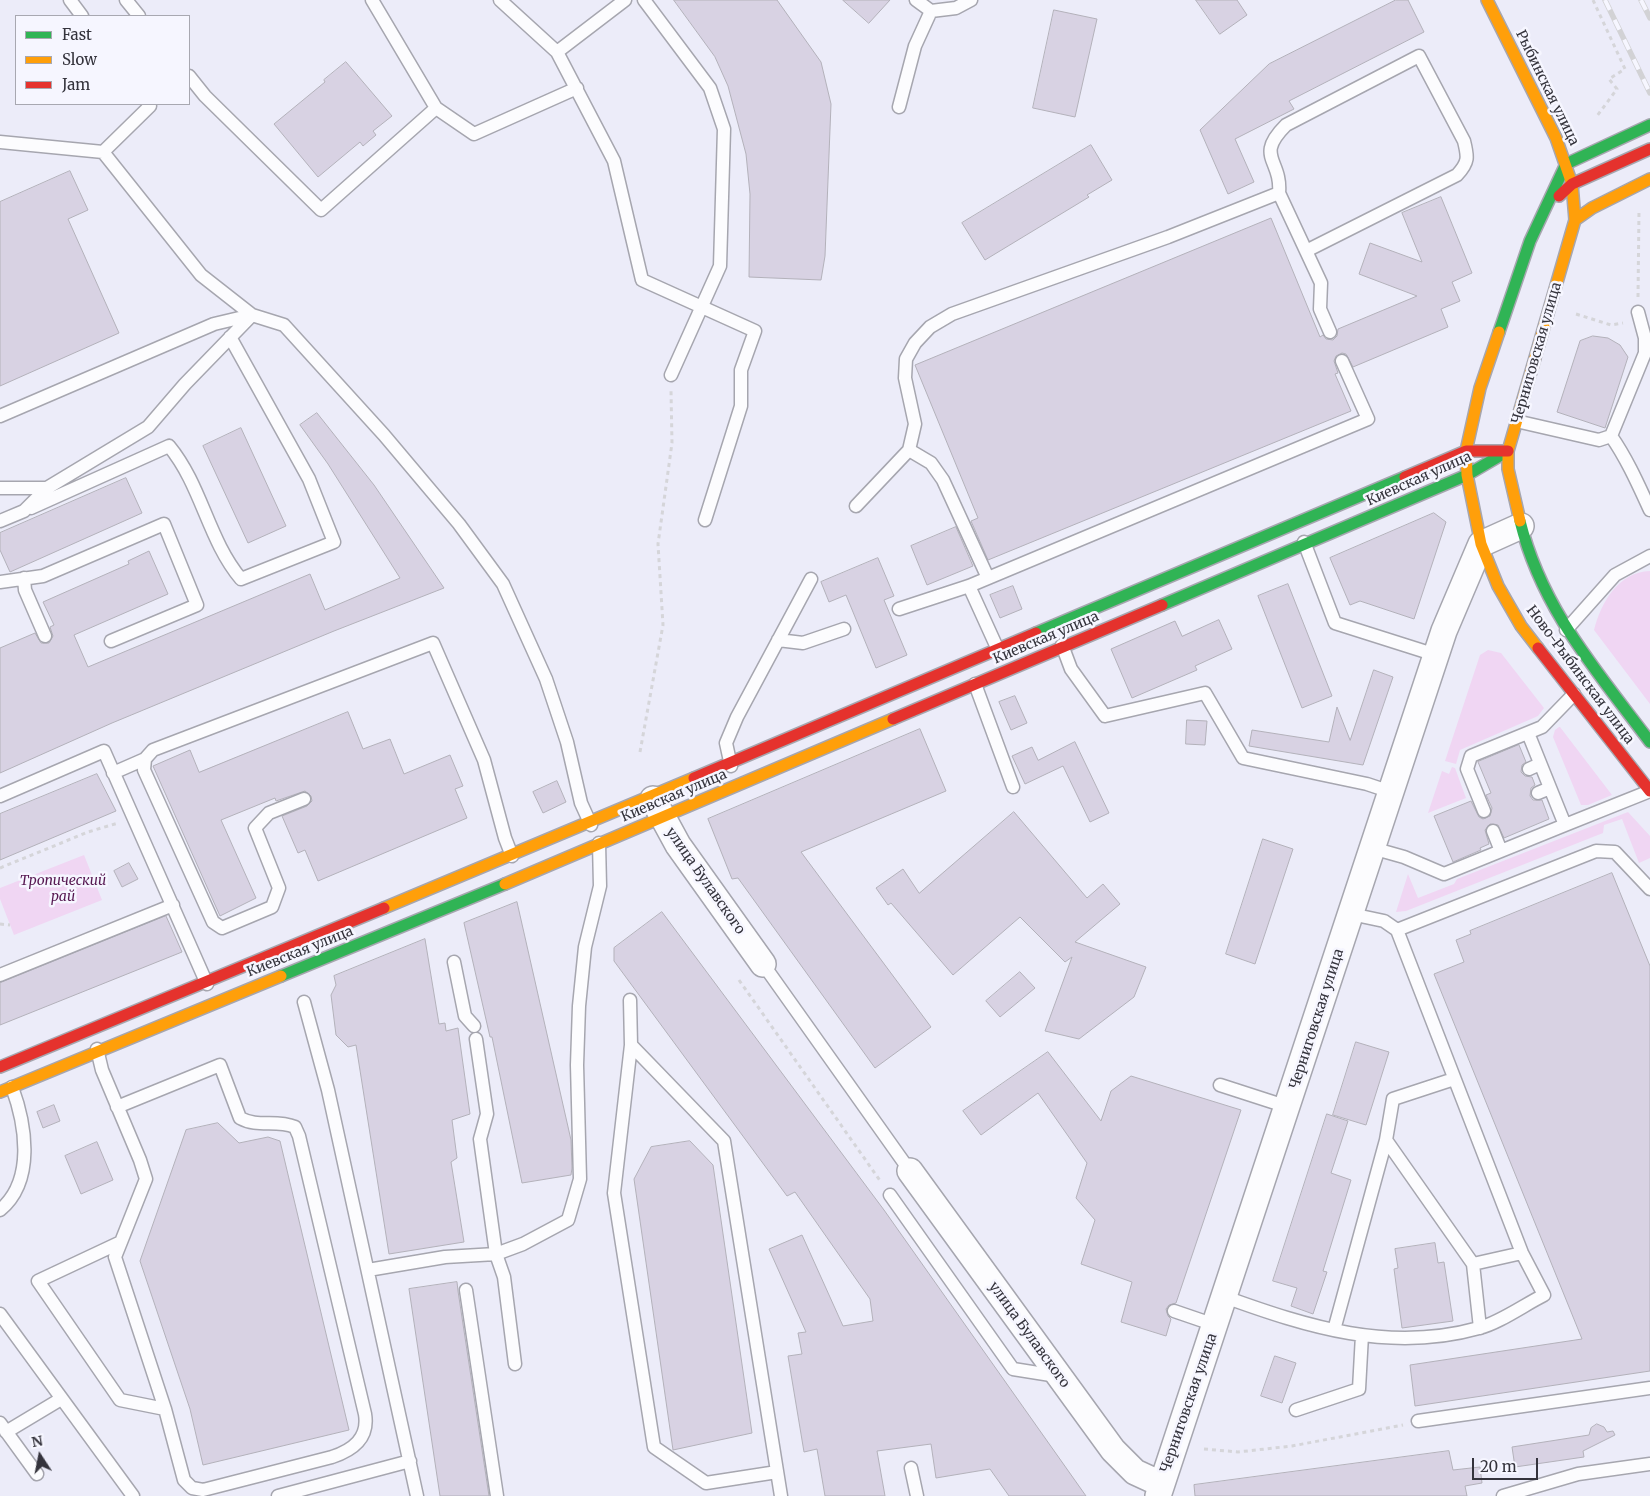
<!DOCTYPE html>
<html>
<head>
<meta charset="utf-8">
<style>
	body { margin:0 }
	#map { position:relative; width:1650px; height:1496px; overflow:hidden; background:#ececf9; font-family:Merriweather,serif }
	canvas { display:block }
	.legend { position:absolute; left:15px; top:15px; width:175px; height:90px; box-sizing:border-box; background:#f6f6ff; border:1px solid #a8a8b1; margin:0; padding:6px 9px; list-style:none; font-size:15px; color:#34333c }
	.legend li { display:flex; align-items:center; gap:10px; height:25px }
	.legend b { width:25px; border:1px solid #a8a8b1 }
	.north { position:absolute; left:15px; top:1431px; width:50px; height:50px; -webkit-text-stroke:4px #f6f6ff; paint-order:stroke; rotate:349deg; font-size:14px; font-weight:700; line-height:20px; text-align:center; color:#34333c }
	.north::after { content:''; display:block; margin:auto; width:18px; height:22px; background:#34333c; clip-path:polygon(50% 0,100% 100%,50% 72%,0 100%) }
	.scale { position:absolute; left:1472px; top:1458px; width:66px; height:22px; box-sizing:border-box; border:2px solid #34333c; border-top:0; padding-left:6px; font-size:15px; line-height:18px; white-space:nowrap; color:#34333c; -webkit-text-stroke:4px #f6f6ff; paint-order:stroke }
</style>
</head>
<body>
<div id="map">
<canvas width="1650" height="1496"></canvas>
<ul class="legend">
<li><b style="height:6px;background:#30b455"></b>Fast</li>
<li><b style="height:6px;background:#ff9f0a"></b>Slow</li>
<li><b style="height:6px;background:#e5322d"></b>Jam</li>
</ul>
<div class="north">N</div>
<div class="scale">20 m</div>
</div>
<script>
const g = document.querySelector('canvas').getContext('2d');
g.lineJoin = 'round';
function fillPath(path, color) {
  g.fillStyle = color;
  g.fill(path, 'evenodd');
}
function stroke(path, color, width, dash) {
  g.strokeStyle = color;
  g.lineWidth = width;
  g.lineCap = dash ? 'butt' : 'round';
  g.setLineDash(dash || []);
  g.stroke(path);
}
function write(font, color, halo, rows, align = 'center') {
  g.font = font + ' Merriweather,serif';
  g.lineWidth = 5;
  g.setLineDash([]);
  g.textBaseline = 'middle';
  g.strokeStyle = halo;
  g.fillStyle = color;
  for (const [text, x, y, turn = 0] of rows) {
    g.save();
    g.translate(x, y);
    g.rotate((+turn || 0) * Math.PI / 180);
    g.textAlign = isNaN(turn) ? turn : align;
    if (halo) g.strokeText(text, 0, 0);
    g.fillText(text, 0, 0);
    g.restore();
  }
}
const green = new Path2D(`
	M 1650,571 L 1650,704 L 1594,630 C 1601,603 1618,572 1650,571 Z
	M 1488,650 L 1501,653 L 1544,708 L 1538,716 L 1460,750 L 1456,764 L 1445,761 L 1480,655 Z
	M 1559,727 L 1560,727 L 1612,795 L 1588,805 L 1581,805 L 1553,737 L 1555,730 Z
	M 1452,767 L 1455,768 L 1466,798 L 1428,813 L 1442,771 L 1449,774 Z
	M 1628,812 L 1650,836 L 1650,858 L 1639,863 L 1622,819 L 1604,825 L 1603,833 L 1406,911 L 1396,912 L 1408,874 L 1418,898 L 1454,884 L 1457,879 Z
	M 84,855 L 102,900 L 14,935 L 0,899 L 0,888 Z`);
const building = new Path2D(`
	M 674,0 L 777,0 L 821,62 L 831,104 L 825,256 L 821,280 L 749,277 L 750,194 L 746,154 L 728,86 L 715,57 Z
	M 843,0 L 890,0 L 869,23 Z
	M 1196,0 L 1237,0 L 1247,15 L 1220,34 Z
	M 1396,0 L 1408,0 L 1424,32 L 1289,101 L 1294,109 L 1235,139 L 1254,182 L 1228,194 L 1200,130 L 1269,64 Z
	M 1054,10 L 1097,19 L 1075,117 L 1033,108 Z
	M 346,62 L 392,116 L 373,131 L 376,135 L 363,146 L 360,142 L 318,177 L 274,124 L 325,82 L 324,80 Z
	M 1091,145 L 1112,180 L 1087,195 L 1089,197 L 985,260 L 962,223 Z
	M 70,171 L 88,210 L 68,219 L 119,333 L 0,386 L 0,202 Z
	M 1441,197 L 1472,273 L 1452,282 L 1460,301 L 1441,309 L 1448,327 L 1353,367 L 1346,354 L 1342,353 L 1336,356 L 1334,361 L 1338,373 L 1335,374 L 1351,411 L 988,560 L 971,521 L 978,518 L 915,365 L 1271,218 L 1320,337 L 1323,335 L 1326,339 L 1333,340 L 1337,336 L 1338,329 L 1417,296 L 1359,274 L 1370,243 L 1422,262 L 1402,213 Z
	M 1593,336 L 1608,338 L 1620,345 L 1628,357 L 1605,428 L 1557,412 L 1580,341 Z
	M 317,413 L 374,485 L 444,588 L 334,631 L 112,723 L 0,773 L 0,648 L 35,633 L 41,643 L 49,643 L 53,636 L 50,627 L 54,625 L 43,602 L 129,564 L 128,561 L 149,551 L 168,594 L 74,635 L 88,667 L 310,574 L 325,610 L 400,578 L 328,464 L 300,425 Z
	M 241,428 L 286,526 L 248,543 L 203,446 Z
	M 126,478 L 142,513 L 10,572 L 0,550 L 0,533 Z
	M 1434,513 L 1446,522 L 1414,619 L 1360,601 L 1350,605 L 1330,558 Z
	M 956,527 L 973,566 L 927,585 L 911,546 Z
	M 878,558 L 894,596 L 884,600 L 907,655 L 876,668 L 846,595 L 829,602 L 821,582 Z
	M 1288,584 L 1332,696 L 1302,708 L 1258,596 Z
	M 1013,586 L 1022,609 L 1000,618 L 990,595 Z
	M 1219,620 L 1232,649 L 1195,666 L 1197,670 L 1132,698 L 1111,649 L 1175,621 L 1182,636 Z
	M 1374,670 L 1393,677 L 1363,765 L 1249,746 L 1252,730 L 1329,742 L 1337,707 L 1350,740 Z
	M 1015,696 L 1027,723 L 1011,730 L 999,702 Z
	M 348,712 L 363,749 L 390,739 L 404,774 L 450,755 L 463,786 L 455,789 L 467,818 L 318,881 L 305,850 L 298,853 L 282,816 L 307,806 L 312,801 L 311,796 L 305,791 L 276,801 L 275,798 L 221,820 L 256,898 L 220,916 L 153,766 L 190,750 L 199,772 Z
	M 1187,720 L 1207,721 L 1205,745 L 1186,744 Z
	M 920,729 L 946,791 L 801,852 L 931,1027 L 875,1068 L 738,878 L 732,879 L 708,819 Z
	M 1075,742 L 1109,813 L 1090,822 L 1063,766 L 1025,784 L 1012,756 L 1032,747 L 1038,760 Z
	M 1519,745 L 1526,762 L 1522,765 L 1521,772 L 1525,776 L 1532,777 L 1535,785 L 1531,788 L 1530,796 L 1533,800 L 1542,800 L 1549,819 L 1504,838 L 1498,825 L 1490,824 L 1485,830 L 1489,844 L 1480,848 L 1481,850 L 1453,862 L 1434,816 L 1471,801 L 1479,817 L 1483,819 L 1490,816 L 1492,808 L 1486,795 L 1491,793 L 1478,762 Z
	M 97,774 L 116,811 L 0,860 L 0,814 Z
	M 557,781 L 566,802 L 543,813 L 533,792 Z
	M 1014,812 L 1087,898 L 1103,884 L 1120,904 L 1075,942 L 1146,967 L 1134,997 L 1079,1039 L 1045,1031 L 1072,957 L 1065,962 L 1020,917 L 953,975 L 891,903 L 888,905 L 876,888 L 903,869 L 919,893 Z
	M 1263,839 L 1293,849 L 1255,964 L 1226,954 Z
	M 129,863 L 138,879 L 122,887 L 114,871 Z
	M 1612,873 L 1650,966 L 1650,1371 L 1415,1406 L 1410,1365 L 1582,1339 L 1434,974 L 1464,962 L 1456,940 L 1471,934 L 1470,931 Z
	M 517,902 L 571,1140 L 572,1168 L 571,1175 L 522,1183 L 492,1037 L 490,1037 L 464,923 Z
	M 662,912 L 884,1210 L 1086,1496 L 1009,1496 L 990,1469 L 936,1478 L 931,1444 L 877,1451 L 885,1496 L 825,1496 L 817,1449 L 804,1452 L 788,1356 L 802,1354 L 798,1333 L 806,1332 L 769,1249 L 802,1235 L 843,1326 L 873,1321 L 870,1299 L 795,1192 L 787,1196 L 614,961 L 614,948 Z
	M 166,916 L 182,952 L 0,1025 L 0,983 Z
	M 425,939 L 439,1024 L 445,1023 L 446,1031 L 458,1028 L 470,1114 L 452,1120 L 457,1158 L 451,1162 L 464,1242 L 389,1254 L 356,1045 L 348,1047 L 336,1035 L 331,995 L 336,985 L 334,976 Z
	M 1020,972 L 1035,988 L 1000,1017 L 986,1001 Z
	M 1356,1042 L 1389,1052 L 1366,1125 L 1333,1115 Z
	M 1048,1052 L 1101,1121 L 1111,1091 L 1131,1076 L 1241,1110 L 1176,1303 L 1169,1305 L 1166,1309 L 1168,1316 L 1171,1319 L 1166,1336 L 1121,1322 L 1132,1282 L 1081,1264 L 1095,1220 L 1076,1198 L 1087,1163 L 1038,1093 L 981,1135 L 963,1111 Z
	M 54,1105 L 60,1121 L 43,1128 L 37,1112 Z
	M 1327,1114 L 1348,1121 L 1331,1173 L 1351,1180 L 1323,1271 L 1327,1272 L 1313,1314 L 1291,1306 L 1297,1288 L 1273,1281 Z
	M 218,1123 L 239,1143 L 268,1137 L 280,1141 L 349,1430 L 203,1465 L 190,1409 L 140,1261 L 186,1130 Z
	M 690,1141 L 713,1165 L 752,1433 L 673,1450 L 634,1179 L 651,1147 Z
	M 97,1142 L 113,1180 L 81,1194 L 65,1156 Z
	M 1435,1243 L 1438,1263 L 1444,1262 L 1453,1321 L 1402,1328 L 1394,1269 L 1398,1268 L 1395,1249 Z
	M 457,1282 L 458,1291 L 489,1496 L 440,1496 L 409,1289 Z
	M 1275,1356 L 1296,1363 L 1282,1403 L 1261,1396 Z
	M 1597,1424 L 1604,1427 L 1607,1432 L 1613,1431 L 1615,1435 L 1583,1451 L 1584,1457 L 1515,1467 L 1512,1447 L 1589,1435 L 1591,1428 Z
	M 1449,1451 L 1453,1470 L 1480,1467 L 1482,1483 L 1465,1486 L 1467,1496 L 1195,1496 L 1194,1485 Z`);
const path = new Path2D(`
	M 1593,0 L 1625,69 L 1609,79 L 1617,89 L 1597,116
	M 1638,297 L 1639,210
	M 1576,314 L 1611,325 L 1623,323
	M 640,752 L 663,625 L 658,544 L 672,443 L 671,391
	M 0,868 L 88,832 L 118,823
	M 0,924 L 10,925
	M 739,980 L 881,1182
	M 1204,1449 L 1238,1452 L 1292,1446 L 1403,1425`);
const lane = new Path2D(`
	M 70,0 L 82,16
	M 126,0 L 139,16
	M 372,0 L 436,108
	M 500,0 L 557,52
	M 625,0 L 557,52 L 614,161 L 642,280 L 755,331 L 741,370 L 741,406 L 705,520
	M 644,0 L 710,88 L 724,129 L 720,266 L 671,375
	M 916,0 L 931,11 L 956,8 L 971,0
	M 189,76 L 205,96 L 321,210 L 436,108 L 474,134 L 577,88
	M 899,107 L 915,46 L 931,11
	M 0,142 L 103,152 L 201,275 L 252,315 L 185,384 L 148,427 L 47,488 L 24,511 L 0,521
	M 103,152 L 150,106 L 148,104
	M 1279,193 C 1282,159 1254,157 1286,125 L 1419,56 L 1464,141 C 1468,157 1469,162 1457,175 L 1306,251
	M 0,416 L 214,324 L 252,315 L 284,325 L 384,435 L 459,524 L 503,584 L 546,679 L 567,742 L 581,803 L 591,825
	M 1516,421 L 1599,440 L 1611,436 L 1645,353 L 1645,338 L 1638,312
	M 1611,436 C 1627,459 1638,484 1650,510
	M 909,450 L 931,463 L 943,480 L 988,578
	M 0,488 L 47,488
	M 856,506 L 909,450 L 915,424 L 905,378 L 906,359 L 915,343 L 930,327 L 952,314 L 1168,237 L 1279,193 L 1321,283 L 1320,309 L 1330,332
	M 31,508 L 169,446 C 202,486 208,540 241,579 L 334,542 L 309,479 L 230,337
	M 1304,542 L 1335,623 L 1436,655
	M 24,578 L 25,590 L 45,636
	M 0,582 L 43,576 L 164,524 L 197,605 L 111,641
	M 969,586 L 999,652
	M 899,609 L 969,586 L 1368,419 L 1342,361
	M 1566,630 L 1615,575 L 1650,556
	M 778,640 L 803,643 L 844,629
	M 1062,645 L 1071,669 L 1105,716 L 1205,693 L 1243,758 L 1367,784 L 1391,792
	M 975,684 L 1013,787
	M 1528,733 L 1565,825 L 1650,791
	M 731,766 L 726,743 L 737,717 L 811,579
	M 1529,769 L 1540,764
	M 113,773 L 145,759
	M 1538,793 L 1550,788
	M 0,796 L 104,751 L 207,984
	M 304,799 L 269,813 L 255,828 L 279,888 L 272,907 L 222,928 L 213,922 L 144,770 L 145,759 L 153,750 L 433,643 L 484,760 L 505,838 L 512,856
	M 1484,811 L 1467,769 L 1471,756 L 1542,727 L 1574,694
	M 1493,831 L 1501,851
	M 1372,848 L 1404,857 L 1444,874 L 1565,825
	M 1397,930 L 1596,851 L 1615,852 L 1650,889
	M 454,962 L 465,1016 L 474,1026
	M 763,964 L 910,1171
	M 0,975 L 173,905
	M 630,1000 L 631,1045 L 614,1193 L 654,1447 L 706,1483 L 777,1472
	M 304,1002 L 328,1090 L 417,1496
	M 476,1039 L 487,1114 L 480,1139 L 496,1254 L 504,1277 L 515,1364
	M 631,1045 L 724,1141 L 781,1496
	M 97,1049 L 102,1070 L 140,1160 L 146,1179 L 121,1242 L 38,1281 L 120,1400 L 165,1409
	M 1220,1085 L 1288,1107
	M 117,1107 L 220,1065 L 240,1118 C 258,1128 276,1119 295,1127 L 299,1136 L 365,1414 C 369,1438 353,1450 332,1457 L 203,1490 L 192,1488 L 184,1480 L 165,1409 L 115,1257 L 121,1242
	M 1386,1140 L 1473,1264 L 1480,1328
	M 890,1195 L 1013,1369 L 1057,1376
	M 0,1210 C 35,1181 26,1125 12,1087
	M 1473,1264 L 1522,1253
	M 368,1270 L 445,1257 L 496,1254 L 523,1244 L 568,1220 L 580,1179 L 577,1065 L 579,1006 L 585,947 L 600,886 L 599,843
	M 466,1290 L 497,1496
	M 1225,1297 C 1308,1327 1390,1353 1479,1328 C 1499,1323 1524,1305 1544,1295 L 1522,1253 L 1397,930 L 1384,921 L 1351,914
	M 1174,1311 L 1215,1325
	M 0,1314 L 133,1496
	M 1334,1330 L 1386,1140 L 1393,1099 L 1454,1079
	M 1296,1410 L 1359,1389 L 1362,1335
	M 1418,1421 L 1650,1388
	M 0,1423 L 37,1474
	M 6,1432 L 61,1399
	M 911,1468 L 917,1496
	M 278,1496 L 410,1461
	M 1503,1496 L 1578,1474 L 1650,1464`);
const street = new Path2D(`
	M 653,799 L 678,845 L 763,964
	M 910,1171 L 1113,1450 L 1135,1472 L 1161,1484
	M 1158,1496 L 1444,631 L 1481,544 L 1521,526`);
const fast = new Path2D(`
	M 1499,332 L 1530,241 L 1566,164 L 1650,125
	M 1520,521 C 1542,610 1597,671 1650,742
	M 1162,605 L 1467,475 L 1508,451
	M 1036,633 L 1405,477
	M 281,976 L 505,884`);
const slow = new Path2D(`
	M 1487,0 L 1556,138 L 1572,184 L 1575,220
	M 1499,332 L 1480,388 L 1466,451 L 1467,475 L 1481,544 L 1498,586 L 1521,626 L 1538,648
	M 1520,521 L 1508,469 L 1508,451 L 1575,220 L 1592,208 L 1650,179
	M 505,884 L 893,719
	M 384,908 L 694,778
	M 0,1092 L 281,976`);
const jam = new Path2D(`
	M 1559,196 L 1572,184 L 1650,149
	M 1405,477 L 1466,451 L 1508,451
	M 1538,648 L 1650,791
	M 893,719 L 1162,605
	M 694,778 L 1036,633
	M 0,1067 L 384,908`);
const rail = new Path2D(`
	M 1605,0 L 1650,93
	M 1641,0 L 1650,18`);
const streetNames = [
	["Рыбинская улица",1547,88,64],
	["Черниговская улица",1537,353,-74],
	["Киевская улица",1419,479,-24],
	["Киевская улица",1046,638,-23],
	["Ново-Рыбинская улица",1580,675,53],
	["Киевская улица",674,796,-23],
	["улица Булавского",705,881,55],
	["Киевская улица",300,952,-22],
	["Черниговская улица",1317,1019,-72],
	["улица Булавского",1029,1335,54],
	["Черниговская улица",1189,1403,-71]
];
const parkNames = [
	["Тропический",63,881],
	["рай",63,897]
];
fillPath(green, '#f0d6f3');
fillPath(building, '#d8d2e3');
stroke(building, '#b3b1ba', 1);
stroke(lane, '#a6a6af', 15);
stroke(street, '#a6a6af', 28);
stroke(fast, '#a6a6af', 14);
stroke(slow, '#a6a6af', 14);
stroke(jam, '#a6a6af', 14);
stroke(path, '#d5d5d9', 3, [4, 4]);
stroke(lane, '#fcfcfe', 12);
stroke(street, '#fcfcfe', 25);
stroke(fast, '#30b455', 11);
stroke(slow, '#ff9f0a', 11);
stroke(jam, '#e5322d', 11);
stroke(rail, '#d2d2d5', 5.5);
stroke(rail, '#f6f6ff', 4, [11]);
write('14px', '#34333c', '#f6f6ff', streetNames);
write('italic 14px', '#561851', '#f6f6ff', parkNames);
</script>
</body>
</html>
